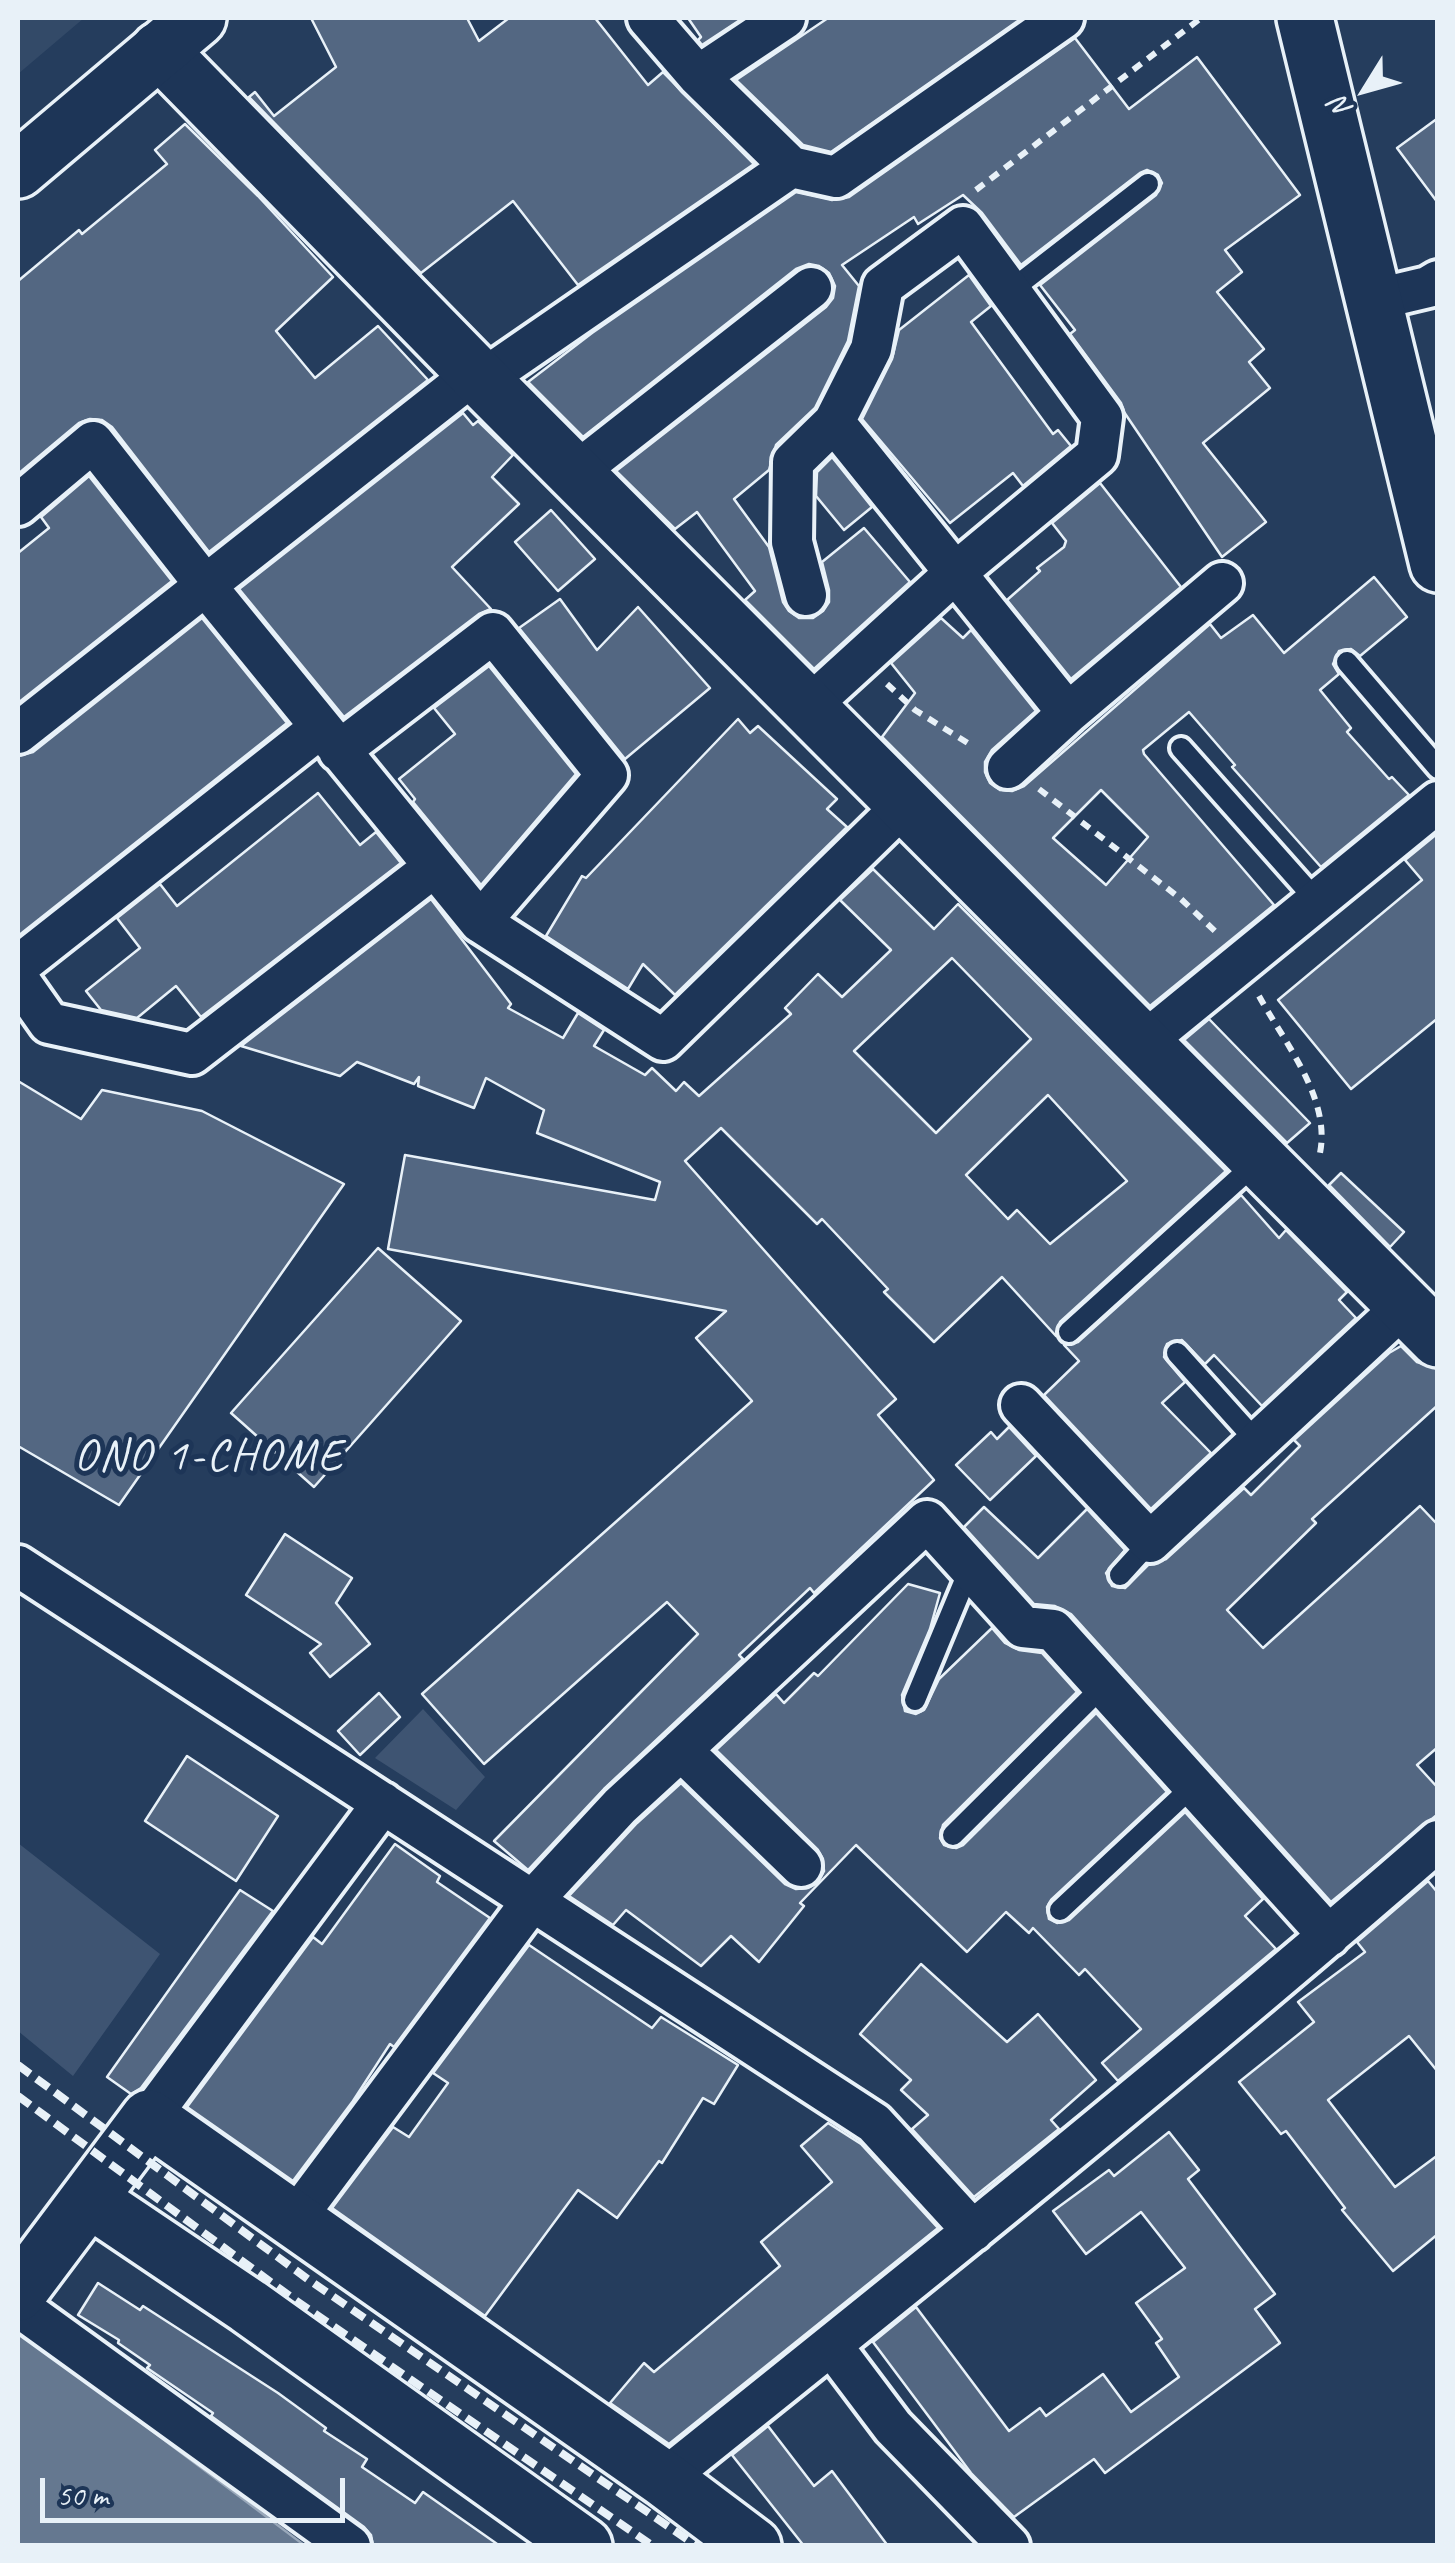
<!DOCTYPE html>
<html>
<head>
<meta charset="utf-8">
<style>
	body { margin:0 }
	#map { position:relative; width:1455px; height:2563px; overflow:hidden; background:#253d5d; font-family:Caveat,sans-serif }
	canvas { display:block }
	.frame { position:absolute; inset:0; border:20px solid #e8f1f8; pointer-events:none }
	.north { position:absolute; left:1315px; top:40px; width:100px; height:100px; -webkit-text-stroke:8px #1d3557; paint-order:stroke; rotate:233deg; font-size:28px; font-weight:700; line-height:40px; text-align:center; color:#e8f1f8 }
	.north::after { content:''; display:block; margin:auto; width:35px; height:45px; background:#e8f1f8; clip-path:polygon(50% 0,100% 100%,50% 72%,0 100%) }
	.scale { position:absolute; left:40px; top:2478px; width:305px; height:45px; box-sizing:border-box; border:5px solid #e8f1f8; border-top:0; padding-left:12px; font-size:30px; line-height:35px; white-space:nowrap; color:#e8f1f8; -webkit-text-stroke:8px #1d3557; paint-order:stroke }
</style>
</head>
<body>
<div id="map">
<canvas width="1455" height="2563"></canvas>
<div class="frame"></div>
<div class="north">N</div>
<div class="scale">50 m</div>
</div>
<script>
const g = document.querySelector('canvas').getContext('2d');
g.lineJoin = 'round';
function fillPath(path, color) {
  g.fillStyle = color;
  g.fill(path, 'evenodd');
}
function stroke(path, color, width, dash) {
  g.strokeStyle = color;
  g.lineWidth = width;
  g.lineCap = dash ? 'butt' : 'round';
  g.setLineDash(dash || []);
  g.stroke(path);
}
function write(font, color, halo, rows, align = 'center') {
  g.font = font + ' Caveat,sans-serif';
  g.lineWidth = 10;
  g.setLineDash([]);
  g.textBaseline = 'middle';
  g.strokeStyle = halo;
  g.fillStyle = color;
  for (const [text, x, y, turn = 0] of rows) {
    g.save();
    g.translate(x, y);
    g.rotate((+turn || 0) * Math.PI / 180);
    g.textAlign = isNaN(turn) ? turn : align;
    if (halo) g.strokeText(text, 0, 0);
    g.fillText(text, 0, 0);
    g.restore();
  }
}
const built = new Path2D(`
	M 18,18 L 84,18 L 18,74 Z`);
const green = new Path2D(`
	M 423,1709 L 485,1777 L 456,1810 L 375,1758 Z
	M 18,1843 L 160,1954 L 73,2076 L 18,2031 Z`);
const water = new Path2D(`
	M 18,2330 L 304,2545 L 18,2545 Z`);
const building = new Path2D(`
	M 311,18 L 467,18 L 479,41 L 509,18 L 595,18 L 648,85 L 663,72 L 754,164 L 578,285 L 513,201 L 421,273 L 249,97 L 255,92 L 274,116 L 336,67 Z
	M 688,18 L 743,18 L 702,45 L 698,40 L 701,37 Z
	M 828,18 L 1022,18 L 831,152 L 803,145 L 736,80 Z
	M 1075,38 L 1129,109 L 1197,57 L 1300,195 L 1225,250 L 1242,272 L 1217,292 L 1264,349 L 1249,362 L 1270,388 L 1203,443 L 1266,522 L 1222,557 L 1124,412 L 1121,403 L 1070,334 L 1075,330 L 1040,285 L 1156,195 L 1162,183 L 1158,175 L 1147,170 L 1140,173 L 1021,265 L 982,213 L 963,195 L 918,224 L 914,217 L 842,265 L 859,286 L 848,341 L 815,408 L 776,445 L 769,470 L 734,499 L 769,547 L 783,602 L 789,611 L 799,618 L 813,618 L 823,611 L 829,602 L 829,590 L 822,562 L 864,528 L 910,582 L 814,669 L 745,600 L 755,591 L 697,512 L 675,529 L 616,471 L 826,307 L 833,298 L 835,286 L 829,273 L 819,266 L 809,264 L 796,269 L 583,437 L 528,382 L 592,333 L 796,192 L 832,200 L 849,197 Z
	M 1438,118 L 1438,203 L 1397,148 Z
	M 185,124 L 258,196 L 333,277 L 276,331 L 315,378 L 378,326 L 428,380 L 209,552 L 112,427 L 102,420 L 90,419 L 79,423 L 18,474 L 18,281 L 79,230 L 82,234 L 167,164 L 155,150 Z
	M 969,275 L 991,306 L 971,322 L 1053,434 L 1058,430 L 1071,446 L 1023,486 L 1013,473 L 950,523 L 862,419 L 892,359 L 899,330 Z
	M 463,413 L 473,425 L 478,421 L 513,455 L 492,477 L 519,504 L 452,567 L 491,609 L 479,614 L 344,717 L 239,589 Z
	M 832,457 L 872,507 L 844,530 L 816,496 L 817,472 Z
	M 89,476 L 172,581 L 18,703 L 18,553 L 49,528 L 41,517 Z
	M 1100,483 L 1181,587 L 1071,679 L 1007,600 L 1040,571 L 1037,568 L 1064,547 L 1066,541 L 1052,523 Z
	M 551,510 L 595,559 L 558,591 L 515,542 Z
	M 1374,577 L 1407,617 L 1360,656 L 1351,649 L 1339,651 L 1333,664 L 1339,674 L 1320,690 L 1351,728 L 1347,732 L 1389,779 L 1392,777 L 1409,795 L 1321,867 L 1232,767 L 1235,765 L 1189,712 L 1143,750 L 1144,754 L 1274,905 L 1150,1006 L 882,737 L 915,693 L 891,663 L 941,618 L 963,638 L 971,630 L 1036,711 L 992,750 L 985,762 L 985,772 L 990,783 L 1000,790 L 1012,791 L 1024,786 L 1210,624 L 1221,638 L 1253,615 L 1284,653 ZM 1101,790 L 1148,837 L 1106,885 L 1053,838 Z
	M 560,599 L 597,650 L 638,607 L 710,688 L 625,759 L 519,628 Z
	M 202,618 L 287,723 L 18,936 L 18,756 L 33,752 Z
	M 489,666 L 576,774 L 481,885 L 413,802 L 415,799 L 399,779 L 455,734 L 434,708 Z
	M 738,719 L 750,733 L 758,726 L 837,799 L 827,809 L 847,827 L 675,995 L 643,964 L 628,989 L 546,936 L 582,876 L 586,878 Z
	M 318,793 L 360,845 L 376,832 L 401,863 L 201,1017 L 176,986 L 137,1018 L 101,1010 L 86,991 L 140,948 L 117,918 L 160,884 L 177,906 Z
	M 1438,833 L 1438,1018 L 1351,1089 L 1278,1000 L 1422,880 L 1405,860 Z
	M 873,869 L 934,929 L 958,904 L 1226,1171 L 1060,1322 L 1056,1336 L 1002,1277 L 934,1342 L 884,1292 L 888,1289 L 822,1219 L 817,1224 L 721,1128 L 685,1161 L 896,1399 L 878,1415 L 934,1480 L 814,1593 L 810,1588 L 739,1655 L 743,1659 L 604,1789 L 528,1870 L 494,1841 L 698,1634 L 667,1602 L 484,1764 L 422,1694 L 752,1401 L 696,1338 L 726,1311 L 388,1249 L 405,1155 L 655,1200 L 660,1182 L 537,1133 L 544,1110 L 486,1078 L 474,1108 L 418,1086 L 419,1077 L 414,1084 L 357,1062 L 340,1076 L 241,1046 L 431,899 L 511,1004 L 508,1008 L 563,1038 L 578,1013 L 604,1030 L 594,1046 L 645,1075 L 652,1068 L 676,1091 L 684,1082 L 699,1096 L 791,1014 L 785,1008 L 818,974 L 842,997 L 891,950 L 840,900 ZM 952,958 L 1031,1039 L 936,1133 L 854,1051 ZM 1048,1095 L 1127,1181 L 1050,1244 L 1017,1210 L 1008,1219 L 966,1175 Z
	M 1209,1019 L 1310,1123 L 1287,1143 L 1184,1040 Z
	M 18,1081 L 81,1119 L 102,1090 L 202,1111 L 344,1184 L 119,1505 L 18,1446 Z
	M 1341,1173 L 1404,1232 L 1390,1247 L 1329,1185 Z
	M 1241,1195 L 1279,1238 L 1286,1230 L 1347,1292 L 1339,1300 L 1356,1318 L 1262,1406 L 1214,1355 L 1205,1364 L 1182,1340 L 1167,1344 L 1164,1357 L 1185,1382 L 1162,1403 L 1211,1453 L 1151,1509 L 1044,1395 L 1079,1361 L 1064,1345 L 1078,1342 Z
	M 378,1248 L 461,1321 L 314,1487 L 231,1413 Z
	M 1401,1346 L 1417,1362 L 1438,1369 L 1438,1405 L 1312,1519 L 1316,1523 L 1227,1610 L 1263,1648 L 1420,1506 L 1438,1525 L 1438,1747 L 1417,1765 L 1438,1788 L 1438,1814 L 1331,1902 L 1071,1614 L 1055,1606 L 1034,1604 L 964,1527 L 984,1507 L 1038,1558 L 1087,1509 L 1125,1550 L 1106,1573 L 1112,1586 L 1125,1588 L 1148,1565 L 1166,1559 L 1244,1488 L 1251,1495 L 1300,1446 L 1294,1440 L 1389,1353 Z
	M 1009,1427 L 1036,1456 L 990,1500 L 956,1465 L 991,1432 L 997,1439 Z
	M 285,1534 L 352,1578 L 336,1603 L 370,1644 L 330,1677 L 310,1653 L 321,1644 L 246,1595 Z
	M 908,1584 L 940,1593 L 930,1629 L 902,1695 L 905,1711 L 916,1714 L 924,1710 L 939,1679 L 992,1628 L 1005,1643 L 1019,1650 L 1042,1653 L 1077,1692 L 943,1825 L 940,1838 L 944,1845 L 956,1848 L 963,1845 L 1096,1713 L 1167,1792 L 1051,1900 L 1047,1907 L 1049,1919 L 1057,1923 L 1069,1920 L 1185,1812 L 1263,1899 L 1245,1916 L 1276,1949 L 1118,2081 L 1102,2063 L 1141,2029 L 1085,1969 L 1079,1975 L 1033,1928 L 1029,1933 L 1006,1912 L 967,1952 L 856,1845 L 800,1903 L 804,1906 L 759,1962 L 731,1936 L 701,1966 L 626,1910 L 613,1925 L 569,1896 L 637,1823 L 681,1783 L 785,1884 L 796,1889 L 808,1888 L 817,1883 L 824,1871 L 823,1859 L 818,1850 L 716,1750 L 776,1694 L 784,1703 L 814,1673 L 818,1676 Z
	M 379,1693 L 400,1717 L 360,1755 L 338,1731 Z
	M 187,1756 L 278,1816 L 236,1881 L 145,1821 Z
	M 395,1844 L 440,1876 L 437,1882 L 490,1918 L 394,2047 L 390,2044 L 353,2101 L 293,2181 L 187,2107 L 313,1937 L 322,1944 Z
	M 1428,1881 L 1438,1893 L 1438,2072 L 1409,2036 L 1328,2100 L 1395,2187 L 1438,2155 L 1438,2234 L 1393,2271 L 1342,2210 L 1345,2208 L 1286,2131 L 1281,2134 L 1239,2082 L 1314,2022 L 1298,2002 L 1365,1952 L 1357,1942 Z
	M 240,1890 L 273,1911 L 141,2088 L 131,2094 L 107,2077 Z
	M 529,1945 L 652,2028 L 661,2017 L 738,2065 L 714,2104 L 703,2098 L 662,2163 L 659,2161 L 617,2218 L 578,2190 L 485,2316 L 332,2208 L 393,2127 L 409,2137 L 448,2083 L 433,2073 Z
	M 921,1964 L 1007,2042 L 1038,2014 L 1096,2080 L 1051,2120 L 1059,2129 L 974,2197 L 912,2129 L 928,2115 L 901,2090 L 911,2080 L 860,2034 Z
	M 828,2123 L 861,2144 L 938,2228 L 669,2444 L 610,2403 L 644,2363 L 654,2372 L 780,2266 L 761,2242 L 832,2182 L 801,2146 Z
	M 1169,2132 L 1199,2170 L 1188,2179 L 1275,2294 L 1255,2309 L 1280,2343 L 1105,2473 L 1094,2459 L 1014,2517 L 971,2473 L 873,2342 L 916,2307 L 1009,2431 L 1040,2408 L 1046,2416 L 1103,2374 L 1131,2412 L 1179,2377 L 1156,2343 L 1162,2339 L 1136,2303 L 1185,2268 L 1141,2212 L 1086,2254 L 1053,2211 L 1109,2170 L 1114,2176 Z
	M 98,2283 L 140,2310 L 143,2306 L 278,2393 L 326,2428 L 324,2431 L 367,2459 L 362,2467 L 415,2503 L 423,2492 L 500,2546 L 373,2546 L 371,2535 L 364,2527 L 211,2416 L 213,2413 L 147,2368 L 150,2365 L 118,2343 L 119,2340 L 78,2315 Z
	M 768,2426 L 814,2486 L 832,2471 L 888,2546 L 804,2546 L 732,2455 Z`);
const path = new Path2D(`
	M 976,190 L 1201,18
	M 887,684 L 915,710 L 974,747
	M 1039,789 L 1181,899 L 1216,932
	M 1259,996 C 1284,1042 1331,1098 1320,1153`);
const lane = new Path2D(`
	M 1010,291 L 1148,184
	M 1347,662 L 1438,768
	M 1181,748 L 1317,901
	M 1069,1332 L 1257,1162
	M 1177,1353 L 1258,1443
	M 1120,1575 L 1150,1542
	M 915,1700 L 970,1568
	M 953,1835 L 1103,1686
	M 1060,1910 L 1193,1786`);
const street = new Path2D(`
	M 648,18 L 698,76 L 791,167 L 836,177 L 1063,18
	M 698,76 L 785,18
	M 1373,300 L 1428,287 L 1438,281
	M 482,380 L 791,167
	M 834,422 L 1068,713
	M 575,473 L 811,288
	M 18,505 L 93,442 L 206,586 L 480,922 L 663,1040 L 905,804
	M 806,595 L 792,542 L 793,462 L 834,422 L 871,349 L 883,286 L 963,227 L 1102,417 L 1097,455 L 955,573 L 808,707
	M 18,733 L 475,373
	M 339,751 L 493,633 L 607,775 L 480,922
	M 1008,768 L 1068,713 L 1222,583
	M 18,966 L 320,728
	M 18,979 L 49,1023 L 192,1054 L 434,867
	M 1144,1042 L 1438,802
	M 1021,1405 L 1150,1542 L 1404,1306
	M 18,1566 L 874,2123 L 973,2231
	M 801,1866 L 681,1750 L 927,1521 L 1023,1627 L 1053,1630 L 1329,1936
	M 149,2118 L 383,1803
	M 294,2220 L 532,1901 L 620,1806 L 681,1750
	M 18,2306 L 350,2546
	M 832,2346 L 893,2427 L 1009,2546
	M 664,2479 C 925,2270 1186,2061 1438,1841`);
const secondary = new Path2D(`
	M 1305,18 L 1438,564
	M 159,50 L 475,373 L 1438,1339
	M 89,2199 L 248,2306 L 584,2546
	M 18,2293 L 149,2118 L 664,2479 L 753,2546`);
const primary = new Path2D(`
	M 18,170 L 198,18`);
const rail = new Path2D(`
	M 18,2065 L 309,2280 L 697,2546
	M 18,2096 L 295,2300 L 653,2546`);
const neighbourhoodNames = [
	["ONO 1-CHOME",209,1457]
];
fillPath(built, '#334a68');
fillPath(green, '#3e5472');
fillPath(water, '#657890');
stroke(water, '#99a8ba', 2.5);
fillPath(building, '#536782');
stroke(building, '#e8f1f8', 2.5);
stroke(lane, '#e8f1f8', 28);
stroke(street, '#e8f1f8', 48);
stroke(secondary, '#e8f1f8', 62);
stroke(primary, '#e8f1f8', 62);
stroke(path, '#e8f1f8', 6, [10, 8]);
stroke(lane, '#1d3557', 20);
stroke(street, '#1d3557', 40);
stroke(secondary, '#1d3557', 55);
stroke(primary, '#1d3557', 55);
stroke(rail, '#e8f1f8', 8, [15, 8]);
g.letterSpacing = '2.5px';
write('45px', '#e8f1f8', '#1d3557', neighbourhoodNames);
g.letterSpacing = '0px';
</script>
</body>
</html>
